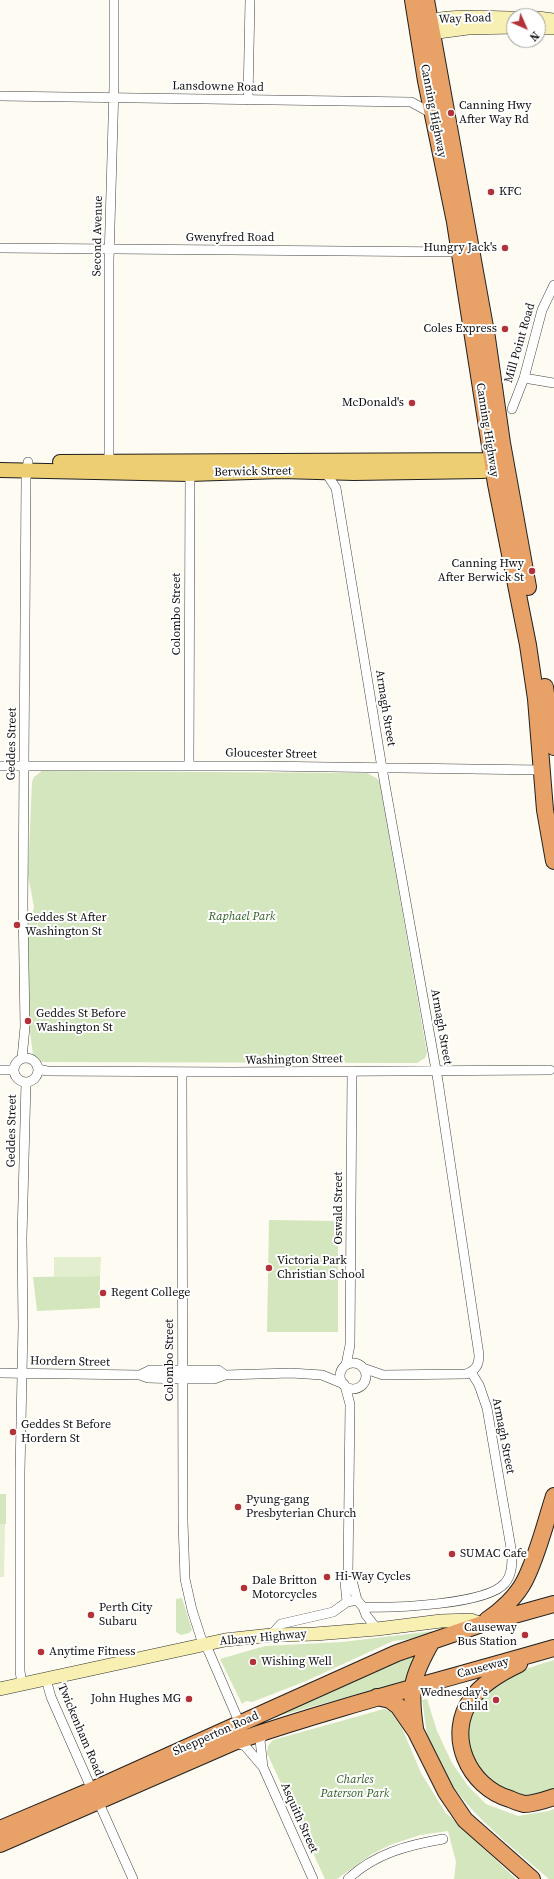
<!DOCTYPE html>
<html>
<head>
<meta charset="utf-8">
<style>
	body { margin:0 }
	#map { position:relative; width:554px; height:1879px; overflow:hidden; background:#fefbf2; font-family:"Source Serif 4",serif }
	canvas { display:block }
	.north { position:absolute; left:506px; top:8px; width:40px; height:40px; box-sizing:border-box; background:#fff; border:1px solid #9f9f9f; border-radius:50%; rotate:135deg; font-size:11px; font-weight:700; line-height:16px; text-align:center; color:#0f0f0f }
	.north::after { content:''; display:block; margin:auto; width:14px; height:18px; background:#b33239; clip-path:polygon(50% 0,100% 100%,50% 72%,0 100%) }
</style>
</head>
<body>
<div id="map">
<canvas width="554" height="1879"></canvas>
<div class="north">N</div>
</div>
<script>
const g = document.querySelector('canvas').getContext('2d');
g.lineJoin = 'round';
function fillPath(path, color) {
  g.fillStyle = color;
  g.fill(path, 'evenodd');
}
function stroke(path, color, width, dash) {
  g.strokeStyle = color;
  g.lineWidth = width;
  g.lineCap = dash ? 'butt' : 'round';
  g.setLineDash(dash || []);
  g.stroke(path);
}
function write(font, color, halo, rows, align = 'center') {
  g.font = font + ' "Source Serif 4",serif';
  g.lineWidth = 4;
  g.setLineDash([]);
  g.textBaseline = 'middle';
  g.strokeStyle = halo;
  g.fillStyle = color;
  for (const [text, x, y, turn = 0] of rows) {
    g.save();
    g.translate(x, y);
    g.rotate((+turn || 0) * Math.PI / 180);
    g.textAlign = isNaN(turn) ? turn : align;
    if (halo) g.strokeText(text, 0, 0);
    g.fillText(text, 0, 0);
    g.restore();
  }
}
const green = new Path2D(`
	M 42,771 L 367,773 L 378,779 L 380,784 L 427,1053 L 425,1058 L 417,1063 L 42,1062 L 33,1055 L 29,1024 L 28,939 L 29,925 L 34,907 L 28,875 L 32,782 L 34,777 Z
	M 269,1220 L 338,1221 L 338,1332 L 267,1332 Z
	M 100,1276 L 100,1308 L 37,1311 L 33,1277 Z
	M 0,1494 L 6,1494 L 6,1524 L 0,1524 Z
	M 182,1598 L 192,1630 L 189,1633 L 181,1635 L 176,1632 L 176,1599 Z
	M 434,1631 L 412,1639 L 393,1641 L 306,1681 L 252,1702 L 246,1701 L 242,1704 L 220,1659 L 265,1646 L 342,1642 Z
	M 416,1651 L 414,1671 L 408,1680 L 268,1719 Z
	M 554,1660 L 554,1788 C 492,1820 438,1738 488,1691 C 505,1676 532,1666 554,1660 Z
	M 427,1699 L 437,1731 L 452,1763 L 468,1786 L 486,1804 L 518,1816 L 549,1811 L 554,1809 L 554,1879 L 549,1879 C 504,1840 442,1794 427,1734 C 425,1723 424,1711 422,1700 Z
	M 384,1709 L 391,1712 L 402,1728 L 421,1773 L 445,1812 L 516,1879 L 454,1879 L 456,1862 L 448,1831 L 420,1835 L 390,1845 L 372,1854 L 337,1879 L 325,1879 L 267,1753 L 268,1746 L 273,1740 Z`);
const pitch = new Path2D(`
	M 54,1257 L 101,1257 L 100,1276 L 54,1277 Z
	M 0,1524 L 5,1524 L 4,1577 L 0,1577 Z`);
const street = new Path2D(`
	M 0,96 L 411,102 L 433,114
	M 248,100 L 250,0
	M 0,248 L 460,252
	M 524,378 L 554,383
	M 512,409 L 524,378 L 542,310 L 554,285
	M 109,467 L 109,260 L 114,86 L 114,0
	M 326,473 L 336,488 L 382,768 L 438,1081 L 479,1355 C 479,1365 476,1370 466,1374 L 383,1375 L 363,1368
	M 0,766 L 260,766 L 542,770
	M 189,766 L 190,469
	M 22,1058 L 25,1027 L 23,905 L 26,479 L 28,462
	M14 1070a12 12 0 1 1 24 0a12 12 0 1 1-24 0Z
	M 38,1069 L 47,1071 L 231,1072 L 550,1070
	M 0,1070 L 14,1070
	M 182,1072 L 183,1522 L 185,1579 L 192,1610 L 201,1638 L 209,1652 L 240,1724
	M340 1376a13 13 0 1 1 26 0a13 13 0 1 1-26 0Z
	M 346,1365 L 350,1345 L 352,1071
	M 0,1373 L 140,1375 L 148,1378 L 182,1379 L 214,1379 L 225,1375 L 291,1373 L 322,1375 L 344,1384
	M 140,1375 L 150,1370 L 218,1370 L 225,1375
	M 345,1386 L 350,1404 L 348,1574 L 345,1582 L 347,1602
	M 348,1574 L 352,1580 L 357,1600
	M 363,1607 C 392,1608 487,1605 505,1583 C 512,1575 512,1564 512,1554 L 487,1408 L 479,1385 L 471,1372
	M 271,1635 L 281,1624 L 333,1612 L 347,1602 L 357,1600 L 363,1607 L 366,1615 L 377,1629
	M 46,1679 L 51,1697 L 92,1790
	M 22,1684 L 20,1671 L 20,1472 L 23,1326 L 22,1238 L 26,1082
	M 266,1732 L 260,1740 L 263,1767 L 313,1879
	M 235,1742 L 245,1746 L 263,1767
	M 98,1801 L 133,1879
	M 348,1879 C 374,1854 408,1845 443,1839`);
const secondary = new Path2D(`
	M 538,18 L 554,20
	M 421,23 C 450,14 484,18 514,18
	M 538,28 L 554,28
	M 423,34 L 468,28 L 514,27
	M 0,1689 L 225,1640 L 271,1635 L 315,1634 L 377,1629 L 441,1621 L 471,1620 L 482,1624`);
const primary = new Path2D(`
	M 60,462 L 492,460 L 503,459
	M 0,470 L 189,474 L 281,471 L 354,473 L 482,471 L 504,468`);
const highway = new Path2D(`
	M 413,0 L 426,81 L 455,222 L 496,484 L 528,645 L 536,699 L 545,810 L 554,861
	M 426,0 L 487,338 L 502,443 L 528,587
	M 545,687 L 554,747
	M 487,1620 C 501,1611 517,1596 525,1580 C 538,1554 545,1524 554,1496
	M 519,1664 C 502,1672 483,1683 472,1698 C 445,1735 468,1787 510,1799 C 514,1801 520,1803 524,1804 C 534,1804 545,1800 554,1797
	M 377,1697 L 390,1700 L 398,1706 L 416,1732 L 446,1792 L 465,1820 L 532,1879
	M 415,1728 C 409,1688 412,1676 432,1641
	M 0,1829 L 92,1790 L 397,1653 L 482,1624 L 554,1604
	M 0,1844 L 234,1742 C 339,1706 447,1679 554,1648`);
const markers = [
	[451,113,4,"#b33239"],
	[491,192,4,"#b33239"],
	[505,248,4,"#b33239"],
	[505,329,4,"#b33239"],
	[412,403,4,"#b33239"],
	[532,571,4,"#b33239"],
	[17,925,4,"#b33239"],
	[28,1021,4,"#b33239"],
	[269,1268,4,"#b33239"],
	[103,1293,4,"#b33239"],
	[13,1432,4,"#b33239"],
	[238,1507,4,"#b33239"],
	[452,1554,4,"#b33239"],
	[327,1577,4,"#b33239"],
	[244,1588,4,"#b33239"],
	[91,1615,4,"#b33239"],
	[525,1635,4,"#b33239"],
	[41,1652,4,"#b33239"],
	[253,1662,4,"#b33239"],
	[189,1699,4,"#b33239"],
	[496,1700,4,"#b33239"]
];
const streetNames = [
	["Way Road",465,19,-2],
	["Lansdowne Road",218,87,1],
	["Canning Highway",433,111,79],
	["Second Avenue",98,236,-89],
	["Gwenyfred Road",230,238],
	["Mill Point Road",520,343,-74],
	["Canning Highway",487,430,81],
	["Berwick Street",253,472,-1],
	["Colombo Street",177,614,-90],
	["Armagh Street",385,708,81],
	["Geddes Street",12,744,-89],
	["Gloucester Street",271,754,1],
	["Armagh Street",441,1027,80],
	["Washington Street",294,1060,-1],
	["Geddes Street",12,1131,-89],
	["Oswald Street",339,1208,-90],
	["Colombo Street",170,1360,-90],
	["Hordern Street",70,1362,1],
	["Armagh Street",503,1436,79],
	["Albany Highway",263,1638,-5],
	["Causeway",483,1668,-15],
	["Twickenham Road",80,1730,67],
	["Shepperton Road",216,1734,-24],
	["Asquith Street",299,1818,66]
];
const poiNames = [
	["Canning Hwy",459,106],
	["After Way Rd",459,120],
	["KFC",499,192],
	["Hungry Jack's",497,248,"right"],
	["Coles Express",497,329,"right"],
	["McDonald's",404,403,"right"],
	["Canning Hwy",524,564,"right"],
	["After Berwick St",524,578,"right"],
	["Geddes St After",25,918],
	["Washington St",25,932],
	["Geddes St Before",36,1014],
	["Washington St",36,1028],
	["Victoria Park",277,1261],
	["Christian School",277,1275],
	["Regent College",111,1293],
	["Geddes St Before",21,1425],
	["Hordern St",21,1439],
	["Pyung-gang",246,1500],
	["Presbyterian Church",246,1514],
	["SUMAC Cafe",460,1554],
	["Hi-Way Cycles",335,1577],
	["Dale Britton",252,1581],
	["Motorcycles",252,1595],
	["Perth City",99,1608],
	["Subaru",99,1622],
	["Causeway",517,1628,"right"],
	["Bus Station",517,1642,"right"],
	["Anytime Fitness",49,1652],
	["Wishing Well",261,1662],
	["Wednesday's",488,1693,"right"],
	["Child",488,1707,"right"],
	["John Hughes MG",181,1699,"right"]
];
const parkNames = [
	["Raphael Park",242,917],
	["Charles",355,1780],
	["Paterson Park",355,1794]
];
fillPath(green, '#d3e6bd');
fillPath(pitch, '#e3eece');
stroke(street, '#424242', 10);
stroke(secondary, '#313131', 14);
stroke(primary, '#202020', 16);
stroke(highway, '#202020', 18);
stroke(street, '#fff', 9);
stroke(secondary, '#f8f0b2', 13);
stroke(primary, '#edce73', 14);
stroke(highway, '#e8a166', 16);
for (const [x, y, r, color] of markers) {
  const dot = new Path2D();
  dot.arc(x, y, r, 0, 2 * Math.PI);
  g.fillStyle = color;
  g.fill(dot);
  stroke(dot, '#fff', 1.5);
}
write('12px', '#0f0f0f', '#fff', streetNames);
write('12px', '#0f0f0f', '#fff', poiNames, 'left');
write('italic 12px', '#316124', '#fff', parkNames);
</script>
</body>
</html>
